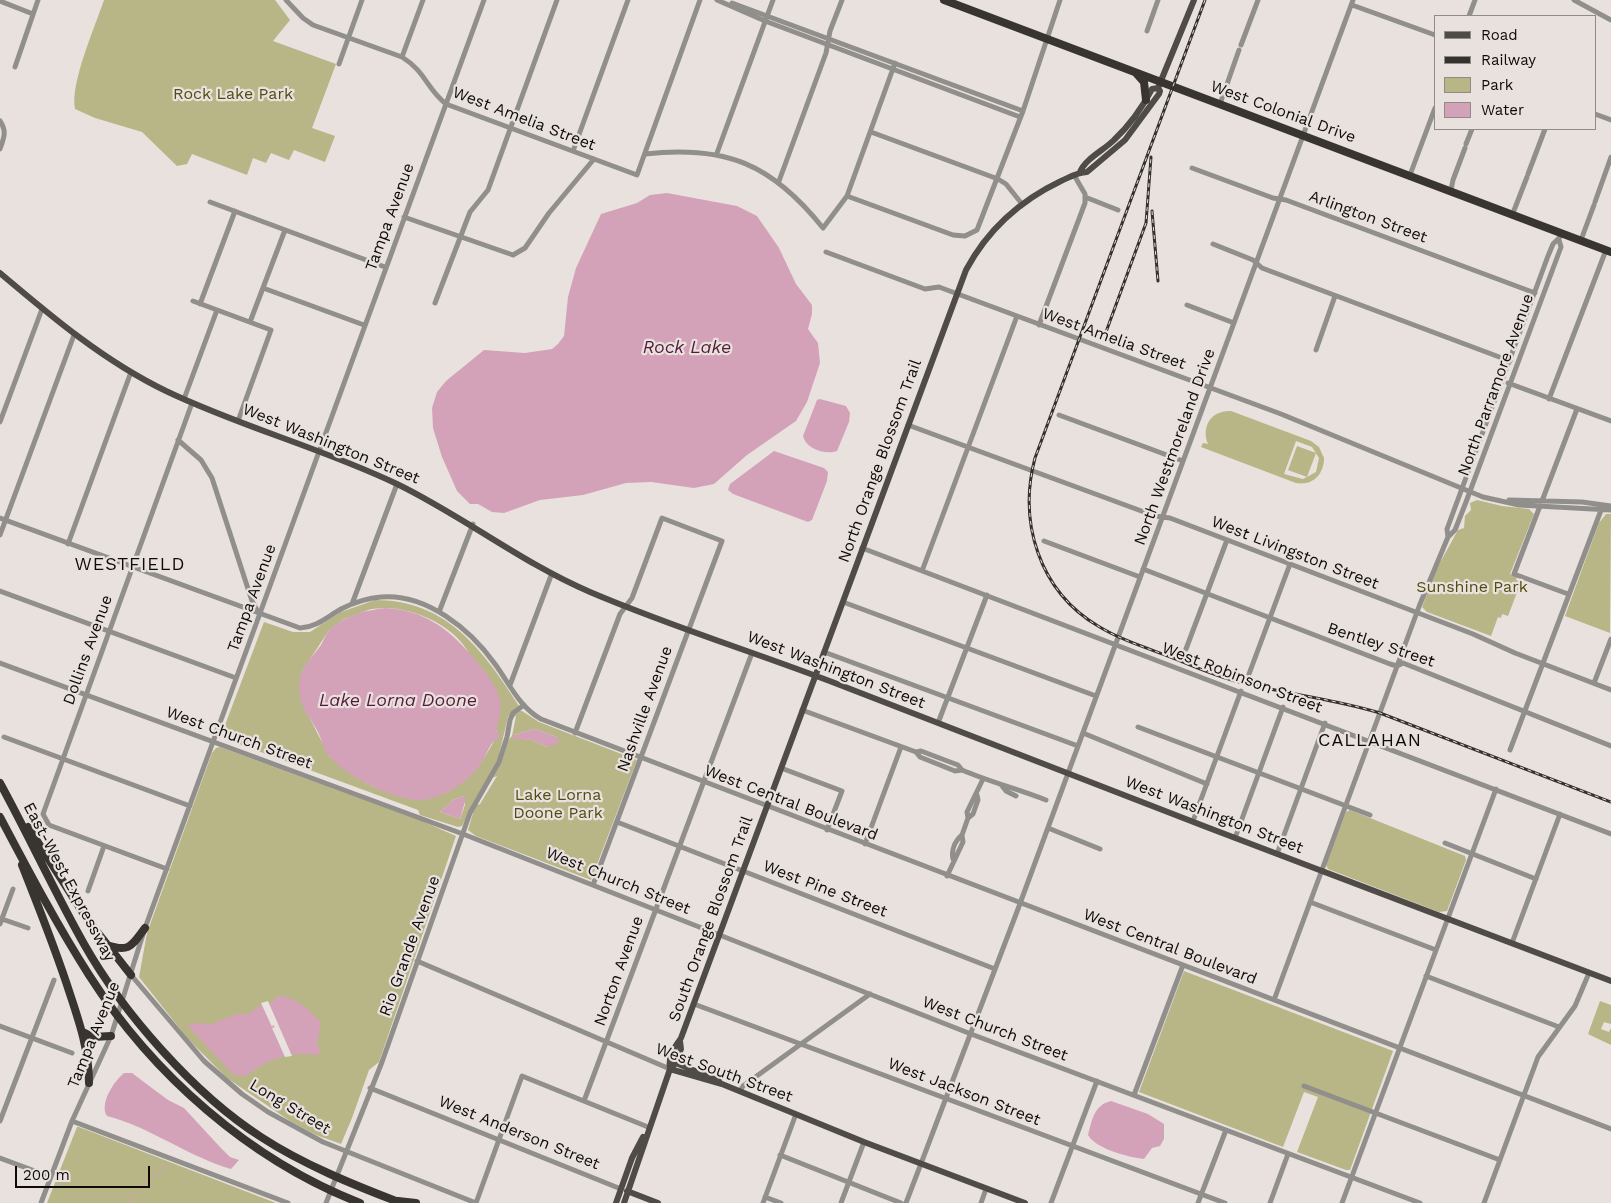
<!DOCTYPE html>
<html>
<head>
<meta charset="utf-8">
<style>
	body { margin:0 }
	#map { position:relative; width:1611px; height:1203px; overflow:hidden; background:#e9e1dd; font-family:"Work Sans",sans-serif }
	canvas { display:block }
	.legend { position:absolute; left:1434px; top:15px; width:162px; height:115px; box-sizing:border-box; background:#e9e1dd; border:1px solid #918b88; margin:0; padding:6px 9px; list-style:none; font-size:15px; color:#0d0b09 }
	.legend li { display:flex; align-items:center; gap:10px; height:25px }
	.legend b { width:25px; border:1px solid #918b88 }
	.scale { position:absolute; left:15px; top:1166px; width:135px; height:22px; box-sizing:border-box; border:2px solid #0d0b09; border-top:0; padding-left:6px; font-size:15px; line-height:18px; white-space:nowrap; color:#0d0b09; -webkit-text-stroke:4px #e9e1dd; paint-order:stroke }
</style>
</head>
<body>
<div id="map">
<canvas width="1611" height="1203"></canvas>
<ul class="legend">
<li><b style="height:6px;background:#4f4b47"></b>Road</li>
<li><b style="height:6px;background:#34312e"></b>Railway</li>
<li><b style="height:14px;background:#b8b587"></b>Park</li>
<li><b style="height:14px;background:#d4a2b8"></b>Water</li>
</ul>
<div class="scale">200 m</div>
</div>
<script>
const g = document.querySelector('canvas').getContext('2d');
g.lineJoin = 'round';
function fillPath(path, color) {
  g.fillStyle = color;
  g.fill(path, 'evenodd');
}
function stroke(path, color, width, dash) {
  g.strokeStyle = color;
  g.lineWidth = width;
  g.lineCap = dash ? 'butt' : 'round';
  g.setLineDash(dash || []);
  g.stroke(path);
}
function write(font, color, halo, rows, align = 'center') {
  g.font = font + ' "Work Sans",sans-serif';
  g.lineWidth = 4.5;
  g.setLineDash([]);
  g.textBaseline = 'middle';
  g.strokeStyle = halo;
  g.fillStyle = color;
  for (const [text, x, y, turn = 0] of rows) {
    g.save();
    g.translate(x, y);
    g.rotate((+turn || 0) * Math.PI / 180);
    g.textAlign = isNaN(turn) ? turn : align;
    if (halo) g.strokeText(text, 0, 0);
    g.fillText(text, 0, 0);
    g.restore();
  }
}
const green = new Path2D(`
	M 104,0 L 275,0 L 290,20 L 273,41 L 336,64 L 312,128 L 335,136 L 325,162 L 294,150 L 289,160 L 271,153 L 266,163 L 253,158 L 247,175 L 192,154 L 187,164 L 177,166 L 142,132 L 95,118 L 75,109 C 70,83 95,27 104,0 Z
	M 1231,411 L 1311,441 L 1319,447 L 1324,458 C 1324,475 1312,486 1296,483 L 1201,447 L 1203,443 L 1208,444 C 1201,427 1211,410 1231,411 ZM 1296,441 L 1312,447 L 1319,458 L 1316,472 L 1303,479 L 1284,474 Z
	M 1297,446 L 1316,453 L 1307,477 L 1288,470 Z
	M 1477,500 L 1502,506 L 1529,509 L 1534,514 L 1510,574 L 1517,577 L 1516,580 L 1521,582 L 1508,616 L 1502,614 L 1501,618 L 1498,617 L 1491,636 L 1427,612 L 1422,607 L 1436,570 L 1458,530 L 1464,528 L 1465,516 L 1471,510 L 1470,503 Z
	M 1606,514 L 1611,514 L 1610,633 L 1565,616 L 1599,523 Z
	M 375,600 C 447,600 483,650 519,706 L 508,717 L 498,759 L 462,826 L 458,827 L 420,815 L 418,810 L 223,738 L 222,733 L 264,622 L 293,632 L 310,632 L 341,612 ZM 386,608 C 417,609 455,626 470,655 C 482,679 488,708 497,733 L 496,738 L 481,763 L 465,780 L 446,793 L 422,800 L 405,797 L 374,787 L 354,776 L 329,756 L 302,703 L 300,681 L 303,670 L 329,630 L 344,619 L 371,609 ZM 464,796 L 465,805 L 460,819 L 440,812 L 453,800 Z
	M 519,711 L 522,711 L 539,722 L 637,760 L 591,880 L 476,836 L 468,830 L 475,806 L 480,804 L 497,776 L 492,778 C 498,767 505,742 512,736 L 516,716 L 512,717 ZM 535,729 L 557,737 L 547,747 L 532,740 L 514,738 L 514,735 Z
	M 220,747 L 422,821 L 456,836 L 379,1062 L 369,1070 L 352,1118 L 341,1144 L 316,1135 L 290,1121 L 227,1078 L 188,1039 L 139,977 L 147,933 L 212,753 L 216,748 Z
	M 1350,810 L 1465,856 L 1466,860 L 1447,911 L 1439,912 L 1328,869 L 1326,865 L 1346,812 Z
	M 1184,971 L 1393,1051 L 1350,1170 L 1346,1170 L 1297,1152 L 1318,1097 L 1304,1092 L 1283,1147 L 1139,1092 Z
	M 1600,1001 L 1611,1005 L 1611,1024 L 1604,1022 L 1601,1029 L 1609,1032 L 1611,1028 L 1611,1045 L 1588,1034 Z
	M 77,1127 L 79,1127 L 276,1203 L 47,1203 Z`);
const water = new Path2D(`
	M 667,193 L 737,206 L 757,216 L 779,248 L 796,284 L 812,305 L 812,314 L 808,329 L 818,343 L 820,363 L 807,402 L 796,421 L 747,455 L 714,484 L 694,488 L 651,482 L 626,483 L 583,495 L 540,500 L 504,513 L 492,512 L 478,504 L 470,504 L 457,491 L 442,457 L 433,428 L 432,408 L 437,392 L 446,381 L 484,350 L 525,353 L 552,349 L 558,344 L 564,336 L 568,297 L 576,268 L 601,214 L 637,203 L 650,195 Z
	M 820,399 L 846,406 L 850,413 L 849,422 L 837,451 C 825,455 806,449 803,436 L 817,400 Z
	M 774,451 L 824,468 L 828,472 L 827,481 L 812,520 L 808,522 L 733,494 L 728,490 L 730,484 Z
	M 386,608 C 423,610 448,628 471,655 C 483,670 495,681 500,700 C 502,709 498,722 496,731 L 499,733 L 499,738 C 490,741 487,754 482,762 C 470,781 446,797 423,800 C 398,802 345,776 329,756 C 323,749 322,740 318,732 C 310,717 299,706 299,688 C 299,668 311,659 321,645 C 324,640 326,633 330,629 C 346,615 366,610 386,608 Z
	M 535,729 L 557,737 L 559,743 L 547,747 L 532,740 L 513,739 L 514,735 Z
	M 464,796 L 466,798 L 460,819 L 440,812 L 453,800 Z
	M 278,996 C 294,995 310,1011 321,1022 L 317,1045 L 321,1052 L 318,1055 C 285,1051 271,1059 245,1076 L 234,1075 L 189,1027 L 190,1023 L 212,1024 L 237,1014 L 248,1014 L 259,1006 L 271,1003 Z
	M 124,1073 L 132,1073 L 168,1100 L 184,1108 L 220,1147 L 230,1157 L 239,1160 L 231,1169 C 187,1156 150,1127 107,1116 C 99,1104 114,1081 124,1073 Z
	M 1111,1101 L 1148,1114 L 1164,1124 L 1164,1139 L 1160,1146 L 1152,1148 L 1144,1159 C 1128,1157 1096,1149 1088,1135 C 1092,1120 1094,1105 1111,1101 Z`);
const pier = new Path2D(`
	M 268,1001 L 292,1056 L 285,1057 L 272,1028 L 275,1027 L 273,1025 L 272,1027 L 261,1003 Z`);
const stream = new Path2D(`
	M 128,1203 L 150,1177 L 160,1172 L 164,1164`);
const minor = new Path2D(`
	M 286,0 L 303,18 L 313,25 L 402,57 C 426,72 426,88 446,104 L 637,175 L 700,0
	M 717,0 L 765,21 L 1020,117
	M 1574,0 L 1611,20
	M 0,1 L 33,14
	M 732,3 L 1023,111
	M 1352,5 L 1435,35
	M 1469,16 L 1475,0
	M 1147,31 L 1158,0
	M 1241,45 L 1258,0
	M 402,57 L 423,0
	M 339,64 L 362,0
	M 15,67 L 38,0
	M 1220,104 L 1239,50
	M 1595,114 L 1611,120
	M 0,121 C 7,131 4,138 0,149
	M 871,132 L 998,179 L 1006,184 L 1022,204
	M 1466,144 L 1472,129
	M 573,151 L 628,0
	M 717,153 L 773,0
	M 645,154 C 726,145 772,164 823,228 L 847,196 L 895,63
	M 1192,168 L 1273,198 L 1286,200 L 1535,293
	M 1528,174 L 1545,129
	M 1410,175 L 1435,108
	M 779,181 L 826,53 L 830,31 L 842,0
	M 1451,190 L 1453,180 L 1465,148
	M 847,196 L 953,235 L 965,236 L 977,230 L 1023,111 L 1060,0
	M 1085,197 L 1118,210
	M 210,202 L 385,267
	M 1595,202 L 1611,157
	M 1513,213 L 1527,177
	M 404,217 L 513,255 L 525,248 L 549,213 L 594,159
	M 1581,240 L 1594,205
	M 1213,244 L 1253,260 L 1262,268 L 1510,361
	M 826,252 L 925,289 L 939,287 L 1281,414 L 1483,497 L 1519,505 L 1611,510
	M 263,288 L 364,325
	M 193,301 L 271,330 L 238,421
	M 435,303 L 470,212 L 488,190 L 557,0
	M 200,304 L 235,211
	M 1187,305 L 1234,323
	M 250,322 L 285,230
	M 1039,325 L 1085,203 L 1085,194 L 1074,175
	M 1316,350 L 1335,296
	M 1508,383 L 1611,421
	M 184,399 L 217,310
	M 1549,399 L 1606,250
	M 1059,415 L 1183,461
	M 0,422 L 42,309
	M 908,425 L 1155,516 L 1170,518 L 1473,634 L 1515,653 L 1611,690
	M 178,440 L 201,460 L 212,478 L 252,601 L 259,614
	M 1509,500 L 1582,502 L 1611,506
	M 1542,501 L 1577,409
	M 1540,506 L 1514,574 L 1568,594
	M 0,518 L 300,628 C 317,627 327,617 341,609 C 353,603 367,598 381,597 C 426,593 470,629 495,664 C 509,683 520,708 541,719 L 1611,1129
	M 0,535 L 74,335
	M 1448,537 L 1447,529 L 1548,256 L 1553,244 L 1560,237
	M 1044,541 L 1140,577
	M 68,544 L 131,372
	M 862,548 L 1611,834
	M 1143,569 L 1390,664 L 1397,666 L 1403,663 L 1611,746
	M 922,571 L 1017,316
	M 0,591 L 236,678
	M 843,602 L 1096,696
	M 352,604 L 397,484
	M 439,612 L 473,524
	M 1186,649 L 1227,540
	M 824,652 L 1078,746
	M 0,663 L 463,834 L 971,1034 L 1420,1203
	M 1249,674 L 1290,564
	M 1594,683 L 1611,639
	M 510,685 L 552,573
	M 802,710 L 916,752
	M 938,723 L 987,595
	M 1138,727 L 1370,815
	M 575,733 L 620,614 L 632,598 L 662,518 L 722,541 L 593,885
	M 1083,733 L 1207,784
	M 4,737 L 190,806
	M 1510,750 L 1603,505
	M 921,751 L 958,765 L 962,770 L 955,771 L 920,757 L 916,752 Z
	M 781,768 L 842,791 L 827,830
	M 962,770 C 990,782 1018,789 1046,800
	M 1002,786 L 1006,791 L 1016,796
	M 968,818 L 967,812 L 983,779
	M 1193,821 L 1241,691
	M 617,822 L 995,969
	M 1048,828 L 1100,849
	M 1235,838 L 1283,707
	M 1445,843 L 1536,879
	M 865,844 L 901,747
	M 1277,854 L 1325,723
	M 953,859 C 951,850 955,841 962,835
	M 167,869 L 49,825 L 43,814 L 192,403
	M 947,876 L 963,842 L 962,835 L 968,818 L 973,814 L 978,800 L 977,795
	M 88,891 L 104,846
	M 1310,902 L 1436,950
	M 2,919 L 28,928
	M 0,924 L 13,889
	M 1512,943 L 1560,814
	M 417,961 L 670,1069
	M 131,975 L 204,1061 L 242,1094 L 268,1112 L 323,1142 L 476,1203
	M 1426,976 L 1559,1027
	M 1274,1000 L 1420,604 L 1448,537 L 1455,530 L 1466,502 L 1561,247 L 1559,240
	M 694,1004 L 1225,1203
	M 0,1026 L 72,1053
	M 1304,1086 L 1500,1160
	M 370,1088 L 621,1189
	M 740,1091 L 743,1086 L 870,994
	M 1134,1095 L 1183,965
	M 584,1101 L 752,653
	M 0,1121 L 54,980
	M 72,1121 L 288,1203
	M 780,1155 L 901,1203
	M 0,1158 L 51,1177
	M 765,1197 L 781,1203
	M 41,1203 L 72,1121 L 111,1036 L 145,928 L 484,0
	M 326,1203 L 382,1062 L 470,813 L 499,762 L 507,737 L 510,720 L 513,713 L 524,705
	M 476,1203 L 522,1076 L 648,1127
	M 763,1203 L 796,1114
	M 841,1203 L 864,1142
	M 906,1203 L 1018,909 L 1353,0
	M 981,1203 L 986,1189
	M 1051,1203 L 1097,1081
	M 1198,1203 L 1226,1130
	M 1270,1203 L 1288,1154
	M 1342,1203 L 1496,789
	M 1484,1203 L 1538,1057 L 1575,1006 L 1589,973`);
const major = new Path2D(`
	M 1080,172 C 1085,159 1104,150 1114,140 C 1130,125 1142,108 1152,89 L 1158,88
	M 0,273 C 52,317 104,361 166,391 C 241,427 322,448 397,484 C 463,516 522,563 590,592 C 672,627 757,653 840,685 C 1096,785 1354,884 1611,981
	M 676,1063 L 719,1081
	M 674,1065 L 681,1049 L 680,1041
	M 670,1069 L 722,1084 L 864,1142 L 1025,1203
	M 627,1191 L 658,1203
	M 616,1203 L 632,1158 L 643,1137
	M 624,1203 L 670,1069 C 668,1054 674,1049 681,1038 L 966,270 C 988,229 1019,201 1061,181 C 1070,177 1078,172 1087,172 L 1125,140 L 1159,94 L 1160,91 L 1158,88 L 1194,0`);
const highway = new Path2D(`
	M 944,0 L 1611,252
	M 1136,73 L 1144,82 L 1146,100
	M 0,783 C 29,836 54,891 84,944 C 123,1013 194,1094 261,1137 C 304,1165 354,1185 401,1203
	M 0,817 C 28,870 57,925 89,975 C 153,1075 250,1160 360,1203
	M 28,827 L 87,919 L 131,975
	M 22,865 C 39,908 56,950 70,994 C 80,1024 89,1051 89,1083
	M 107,945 C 130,953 132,945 145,928
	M 83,1032 L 93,1037 L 111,1036
	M 398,1201 L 416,1203`);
const rail = new Path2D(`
	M 1205,0 L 1035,458 C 1018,522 1039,591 1098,626 C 1119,639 1144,647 1168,656 C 1191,665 1215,676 1239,682 C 1286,694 1334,699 1380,713 L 1611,802
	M 1152,211 L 1158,281
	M 1106,332 L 1146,223 L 1151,157`);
const parkNames = [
	["Rock Lake Park",233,94],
	["Sunshine Park",1472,587],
	["Lake Lorna",558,795],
	["Doone Park",558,813]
];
const streetNames = [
	["West Colonial Drive",1283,112,20],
	["West Amelia Street",524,119,21],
	["Tampa Avenue",390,217,-70],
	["Arlington Street",1368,217,20],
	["West Amelia Street",1114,339,20],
	["North Parramore Avenue",1496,385,-70],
	["West Washington Street",331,444,22],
	["North Westmoreland Drive",1175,447,-70],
	["North Orange Blossom Trail",880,461,-70],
	["West Livingston Street",1295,553,21],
	["Tampa Avenue",252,598,-70],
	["Bentley Street",1381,645,18],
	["Dollins Avenue",88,650,-70],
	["West Washington Street",836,670,21],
	["West Robinson Street",1242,678,21],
	["Nashville Avenue",645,709,-70],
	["West Church Street",239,738,20],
	["West Central Boulevard",791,803,21],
	["West Washington Street",1214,815,21],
	["West Church Street",618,881,22],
	["East-West Expressway",69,882,62],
	["West Pine Street",825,889,21],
	["South Orange Blossom Trail",711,919,-70],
	["Rio Grande Avenue",410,946,-70],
	["West Central Boulevard",1170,947,21],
	["Norton Avenue",619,971,-70],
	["West Church Street",995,1029,21],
	["Tampa Avenue",94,1035,-68],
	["West South Street",724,1073,20],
	["West Jackson Street",964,1092,21],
	["Long Street",290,1107,31],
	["West Anderson Street",519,1133,22]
];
const waterNames = [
	["Rock Lake",687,348],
	["Lake Lorna Doone",398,701]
];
const neighbourhoodNames = [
	["WESTFIELD",130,565],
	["CALLAHAN",1370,741]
];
fillPath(green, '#b8b587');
fillPath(water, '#d4a2b8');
fillPath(pier, '#e9e1dd');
stroke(stream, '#d4a2b8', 1);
stroke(minor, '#918f8c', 5);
stroke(major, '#4f4b47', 6);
stroke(highway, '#38342f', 8);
stroke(rail, '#34312e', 3);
stroke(rail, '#e9e1dd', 1, [4]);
write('16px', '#514c12', '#e9e1dd', parkNames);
write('16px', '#0d0b09', '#e9e1dd', streetNames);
write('italic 18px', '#551939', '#e9e1dd', waterNames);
g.letterSpacing = '1px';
write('18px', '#0d0b09', '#e9e1dd', neighbourhoodNames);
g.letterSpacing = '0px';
</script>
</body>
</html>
